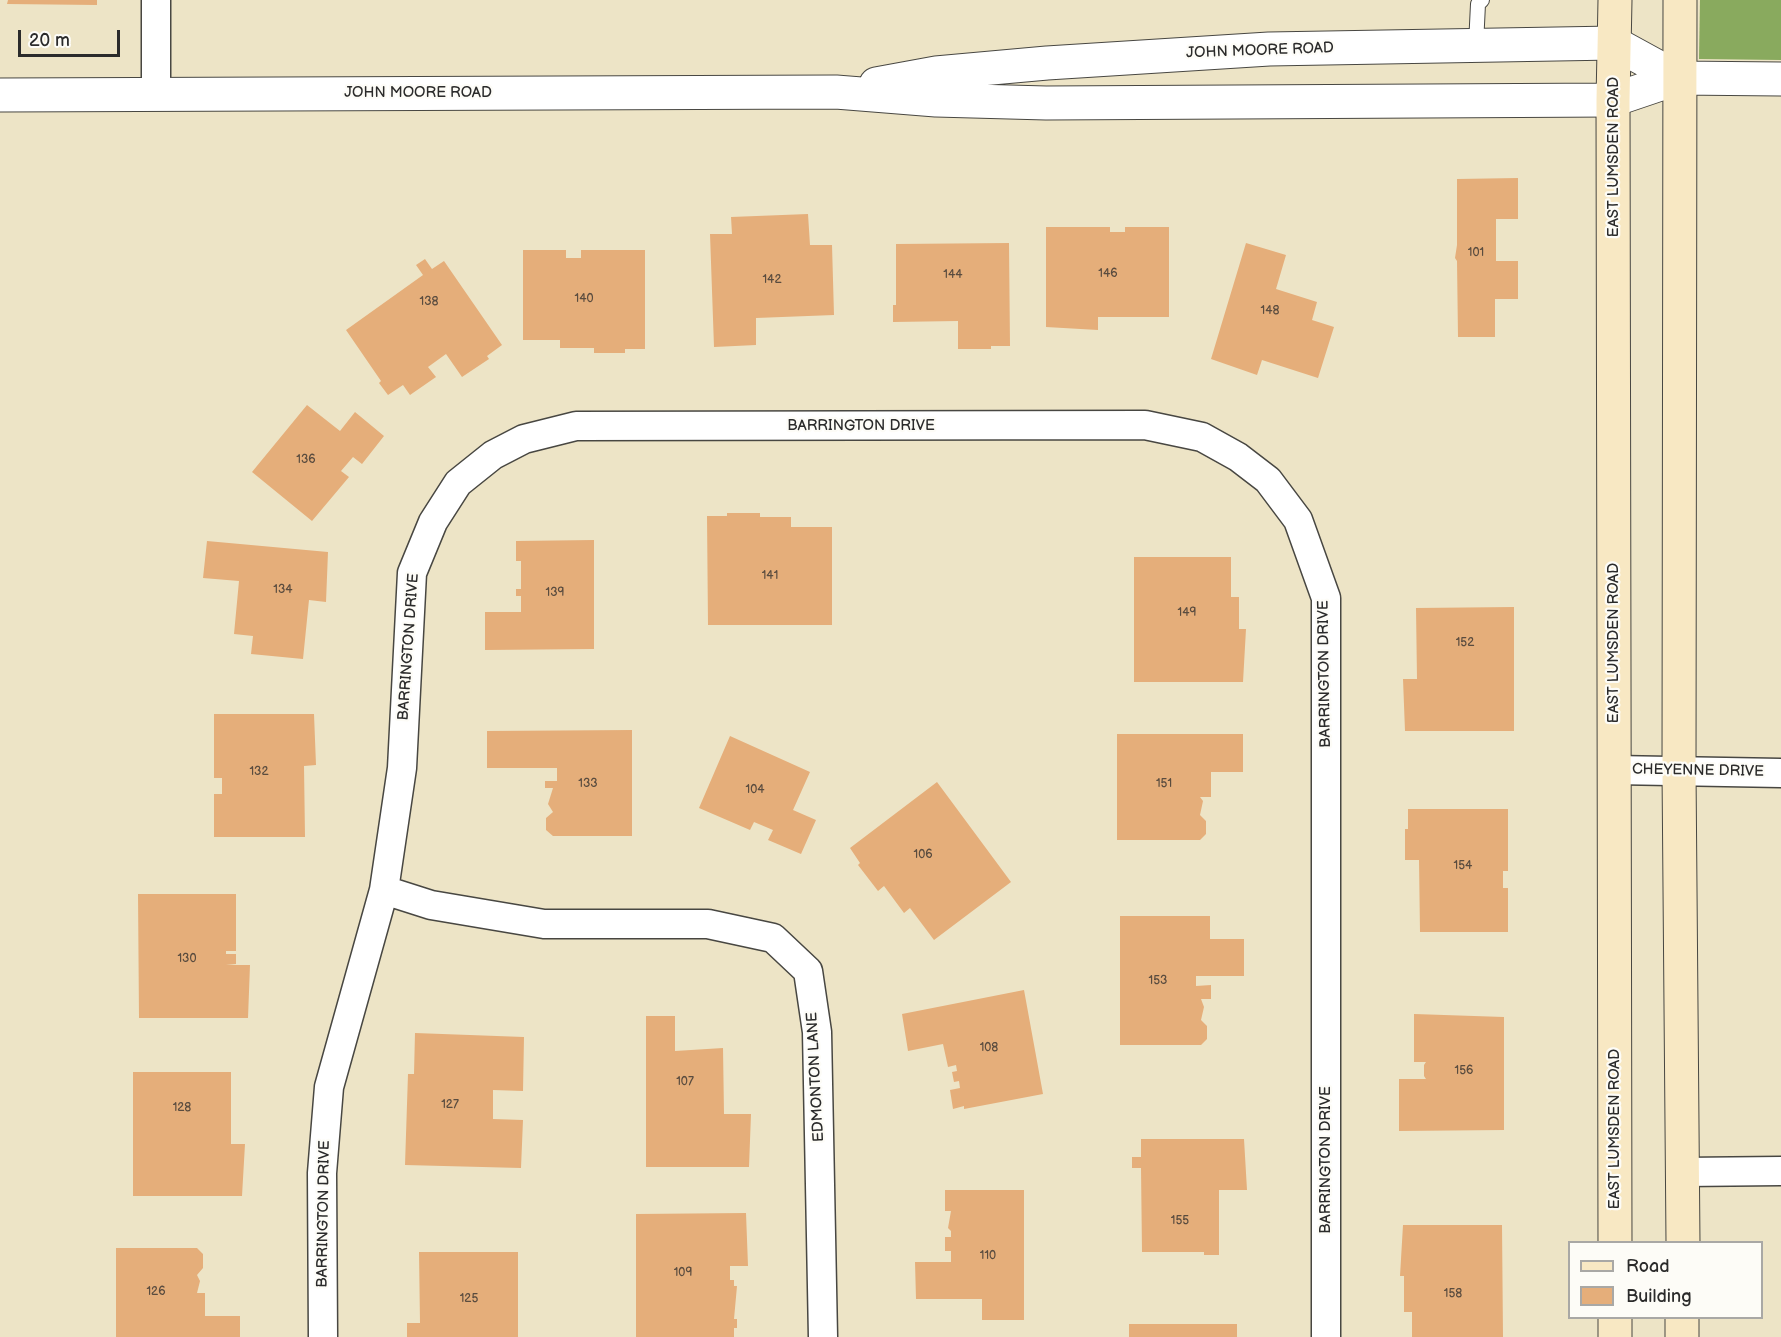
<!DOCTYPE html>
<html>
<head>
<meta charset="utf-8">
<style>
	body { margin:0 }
	#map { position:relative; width:1781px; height:1337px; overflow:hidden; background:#ede4c6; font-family:"Balsamiq Sans",sans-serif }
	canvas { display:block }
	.legend { position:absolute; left:1568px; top:1241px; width:195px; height:78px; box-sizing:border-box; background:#fdfcf7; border:2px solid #a9a8a5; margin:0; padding:8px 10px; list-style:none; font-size:18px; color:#2b2b2b }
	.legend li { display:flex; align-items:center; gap:12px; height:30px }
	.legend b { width:30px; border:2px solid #a9a8a5 }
	.scale { position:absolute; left:18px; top:30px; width:102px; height:27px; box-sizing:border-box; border:3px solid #2b2b2b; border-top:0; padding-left:8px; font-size:18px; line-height:21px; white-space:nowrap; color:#2b2b2b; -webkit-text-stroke:4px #fdfcf7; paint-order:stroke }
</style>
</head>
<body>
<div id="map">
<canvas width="1781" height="1337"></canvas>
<ul class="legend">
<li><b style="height:8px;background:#f8e8c3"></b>Road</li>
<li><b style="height:16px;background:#e5ae7a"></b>Building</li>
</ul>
<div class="scale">20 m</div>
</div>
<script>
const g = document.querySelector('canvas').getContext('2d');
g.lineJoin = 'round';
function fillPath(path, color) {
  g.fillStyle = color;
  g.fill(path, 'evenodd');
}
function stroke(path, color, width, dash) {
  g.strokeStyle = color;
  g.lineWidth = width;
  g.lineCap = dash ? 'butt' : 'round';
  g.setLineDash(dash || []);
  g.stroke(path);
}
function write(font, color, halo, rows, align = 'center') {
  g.font = font + ' "Balsamiq Sans",sans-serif';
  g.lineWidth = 4.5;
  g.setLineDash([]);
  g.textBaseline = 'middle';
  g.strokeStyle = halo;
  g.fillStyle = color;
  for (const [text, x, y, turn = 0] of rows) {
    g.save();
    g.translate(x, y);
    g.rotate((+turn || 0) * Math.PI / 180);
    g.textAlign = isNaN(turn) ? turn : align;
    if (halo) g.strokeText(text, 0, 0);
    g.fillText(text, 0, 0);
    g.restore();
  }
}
const forest = new Path2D(`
	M 1700,0 L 1781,0 L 1781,60 L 1699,59 Z`);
const building = new Path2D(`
	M 8,0 L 97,0 L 97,5 L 7,4 Z
	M 1518,178 L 1518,219 L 1496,219 L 1496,261 L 1518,261 L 1518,299 L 1495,299 L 1495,337 L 1458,337 L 1457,261 L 1455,258 L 1457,245 L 1457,179 Z
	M 808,214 L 810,245 L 832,245 L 834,315 L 756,318 L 756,345 L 714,347 L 710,234 L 732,234 L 731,217 Z
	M 1046,227 L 1110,227 L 1110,232 L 1125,232 L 1125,227 L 1169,227 L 1169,317 L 1098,317 L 1098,330 L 1046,327 Z
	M 1009,243 L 1010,346 L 991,346 L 991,349 L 958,349 L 958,321 L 893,322 L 893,305 L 896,305 L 896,244 Z
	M 1246,243 L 1286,255 L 1276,289 L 1317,302 L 1312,320 L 1334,327 L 1318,378 L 1262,360 L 1257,375 L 1211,359 Z
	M 523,250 L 566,250 L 566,258 L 581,258 L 581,250 L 645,250 L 645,349 L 625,349 L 625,353 L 594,353 L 594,348 L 560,348 L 560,340 L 523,340 Z
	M 425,259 L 432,269 L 444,261 L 502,345 L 487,356 L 489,359 L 462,377 L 446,354 L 428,367 L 436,377 L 410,395 L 403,385 L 388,395 L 379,383 L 381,381 L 346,330 L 423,275 L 416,265 Z
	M 307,405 L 340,431 L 355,412 L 384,436 L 362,464 L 353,457 L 341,471 L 349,477 L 312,521 L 252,472 Z
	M 727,513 L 760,513 L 760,517 L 791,517 L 791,527 L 832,527 L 832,625 L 708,625 L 707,516 L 727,516 Z
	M 594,540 L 594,649 L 485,650 L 485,612 L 521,612 L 521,596 L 516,596 L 516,589 L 521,589 L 521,561 L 516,561 L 516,541 Z
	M 207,541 L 328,552 L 326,602 L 309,600 L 303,659 L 251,654 L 253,636 L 234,634 L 239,581 L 203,578 Z
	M 1134,557 L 1231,557 L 1231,597 L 1239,597 L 1239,629 L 1246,629 L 1243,682 L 1134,682 Z
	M 1514,607 L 1514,731 L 1405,731 L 1403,679 L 1417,679 L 1416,608 Z
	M 214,714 L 314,714 L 316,765 L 304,766 L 305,837 L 214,837 L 214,794 L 222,794 L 222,778 L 214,778 Z
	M 632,730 L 632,836 L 553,836 L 546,830 L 546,818 L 553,812 L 548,804 L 553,788 L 545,788 L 545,781 L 557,781 L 557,768 L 487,768 L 487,731 Z
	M 1117,734 L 1243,734 L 1243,772 L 1211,772 L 1211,797 L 1200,797 L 1203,801 L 1200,815 L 1206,821 L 1206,834 L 1200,840 L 1117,840 Z
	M 730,736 L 810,772 L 793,810 L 816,820 L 801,854 L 768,840 L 773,830 L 754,822 L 750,830 L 699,808 Z
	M 937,782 L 1011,882 L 934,940 L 910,908 L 904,913 L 884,886 L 878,891 L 858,865 L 860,863 L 850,848 Z
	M 1408,809 L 1508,809 L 1508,871 L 1503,871 L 1503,888 L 1508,888 L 1508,932 L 1420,932 L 1419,860 L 1405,860 L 1405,829 L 1408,829 Z
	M 138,894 L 236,894 L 236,951 L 226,951 L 226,954 L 236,954 L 236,964 L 226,965 L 250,965 L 248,1018 L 139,1018 Z
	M 1120,916 L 1210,916 L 1210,939 L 1244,939 L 1244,976 L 1196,976 L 1196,986 L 1211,985 L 1211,999 L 1201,999 L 1204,1007 L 1201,1020 L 1207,1026 L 1207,1039 L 1201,1045 L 1120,1045 Z
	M 1024,990 L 1043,1094 L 964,1109 L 964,1106 L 953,1109 L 950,1090 L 960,1088 L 959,1081 L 954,1082 L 952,1072 L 957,1071 L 956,1065 L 948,1067 L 943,1044 L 908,1051 L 902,1014 Z
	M 1414,1014 L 1504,1017 L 1504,1130 L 1399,1131 L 1399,1079 L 1426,1079 L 1424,1076 L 1424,1065 L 1426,1062 L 1414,1062 Z
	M 646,1016 L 675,1016 L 675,1051 L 723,1048 L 724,1114 L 751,1114 L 749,1167 L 646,1167 Z
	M 415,1033 L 524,1037 L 523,1091 L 493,1090 L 493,1119 L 523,1120 L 521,1168 L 405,1165 L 408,1074 L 414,1074 Z
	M 133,1072 L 231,1072 L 231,1144 L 245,1144 L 242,1196 L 133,1196 Z
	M 1141,1139 L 1244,1139 L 1247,1190 L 1219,1190 L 1219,1255 L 1204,1255 L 1204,1252 L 1142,1252 L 1141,1168 L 1132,1168 L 1132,1157 L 1141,1157 Z
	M 945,1190 L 1024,1190 L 1024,1320 L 982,1320 L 982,1299 L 916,1299 L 915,1262 L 951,1262 L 951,1251 L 945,1251 L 945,1237 L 951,1237 L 951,1231 L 948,1228 L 951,1211 L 945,1211 Z
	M 746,1213 L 748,1266 L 730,1266 L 730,1280 L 734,1280 L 734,1286 L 737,1286 L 734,1319 L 737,1319 L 737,1328 L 734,1328 L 734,1337 L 636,1337 L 636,1214 Z
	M 1403,1225 L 1502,1225 L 1503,1337 L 1412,1337 L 1412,1312 L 1404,1312 L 1404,1276 L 1400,1276 Z
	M 116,1248 L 197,1248 L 203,1254 L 203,1268 L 197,1275 L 200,1281 L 197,1293 L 205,1293 L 205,1316 L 240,1316 L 240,1337 L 116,1337 Z
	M 419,1252 L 518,1252 L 518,1337 L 407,1337 L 407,1323 L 420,1323 Z
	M 1129,1324 L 1237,1324 L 1237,1337 L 1129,1337 Z`);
const service = new Path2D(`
	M 1476,45 L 1478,4 L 1482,0`);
const minor = new Path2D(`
	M 156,94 L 156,0
	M 1614,770 L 1781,773
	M 384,890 L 431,905 L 544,924 L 708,924 L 773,938 L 808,971 L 817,1032 L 823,1337
	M 1683,1172 L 1781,1171
	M 323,1337 L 322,1173 L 329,1087 L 384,890 L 402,768 L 412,573 L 433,522 L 458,483 L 493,455 L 524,439 L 576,426 L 1145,425 L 1202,437 L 1238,457 L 1268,480 L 1298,520 L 1326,598 L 1326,1337`);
const tertiary = new Path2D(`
	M 876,84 L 936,73 L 1047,63 L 1269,49 L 1614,43 L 1678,78
	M 0,95 L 836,92 L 936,100 L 1046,103 L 1613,100 L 1678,78 L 1781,79`);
const secondary = new Path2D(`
	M 1680,0 L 1679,771 L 1683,1242
	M 1615,1242 L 1613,100 L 1615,0
	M 1615,1318 L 1615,1337
	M 1682,1337 L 1682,1318`);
const numberNames = [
	["101",1476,253],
	["146",1108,274],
	["144",953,275],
	["142",772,280],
	["140",584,299],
	["138",429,302],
	["148",1270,311],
	["136",306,460],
	["141",770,576],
	["134",283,590],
	["139",555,593],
	["149",1187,613],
	["152",1465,643],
	["132",259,772],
	["133",588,784],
	["151",1164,784],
	["104",755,790],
	["106",923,855],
	["154",1463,866],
	["130",187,959],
	["153",1158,981],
	["108",989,1048],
	["156",1464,1071],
	["107",685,1082],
	["127",450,1105],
	["128",182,1108],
	["155",1180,1221],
	["110",988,1256],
	["109",683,1273],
	["126",156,1292],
	["158",1453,1294],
	["125",469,1299]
];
const streetNames = [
	["JOHN MOORE ROAD",1260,51,-2],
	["JOHN MOORE ROAD",418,93],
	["EAST LUMSDEN ROAD",1614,157,-90],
	["BARRINGTON DRIVE",861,426],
	["EAST LUMSDEN ROAD",1614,643,-90],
	["BARRINGTON DRIVE",409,647,-86],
	["BARRINGTON DRIVE",1325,674,-91],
	["CHEYENNE DRIVE",1698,771,1],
	["EDMONTON LANE",816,1077,-93],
	["EAST LUMSDEN ROAD",1615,1129,-90],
	["BARRINGTON DRIVE",1326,1160,-90],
	["BARRINGTON DRIVE",324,1214,-89]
];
fillPath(forest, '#89aa5e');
fillPath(building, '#e5ae7a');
stroke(service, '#484742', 16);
stroke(minor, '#484742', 31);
stroke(tertiary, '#484742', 35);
stroke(secondary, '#484742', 35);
stroke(service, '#fff', 14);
stroke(minor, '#fff', 28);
stroke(tertiary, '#fff', 33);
stroke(secondary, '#f8e8c3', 33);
write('12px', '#5a4c3f', null, numberNames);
write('15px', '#2b2b2b', '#fdfcf7', streetNames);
</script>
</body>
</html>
